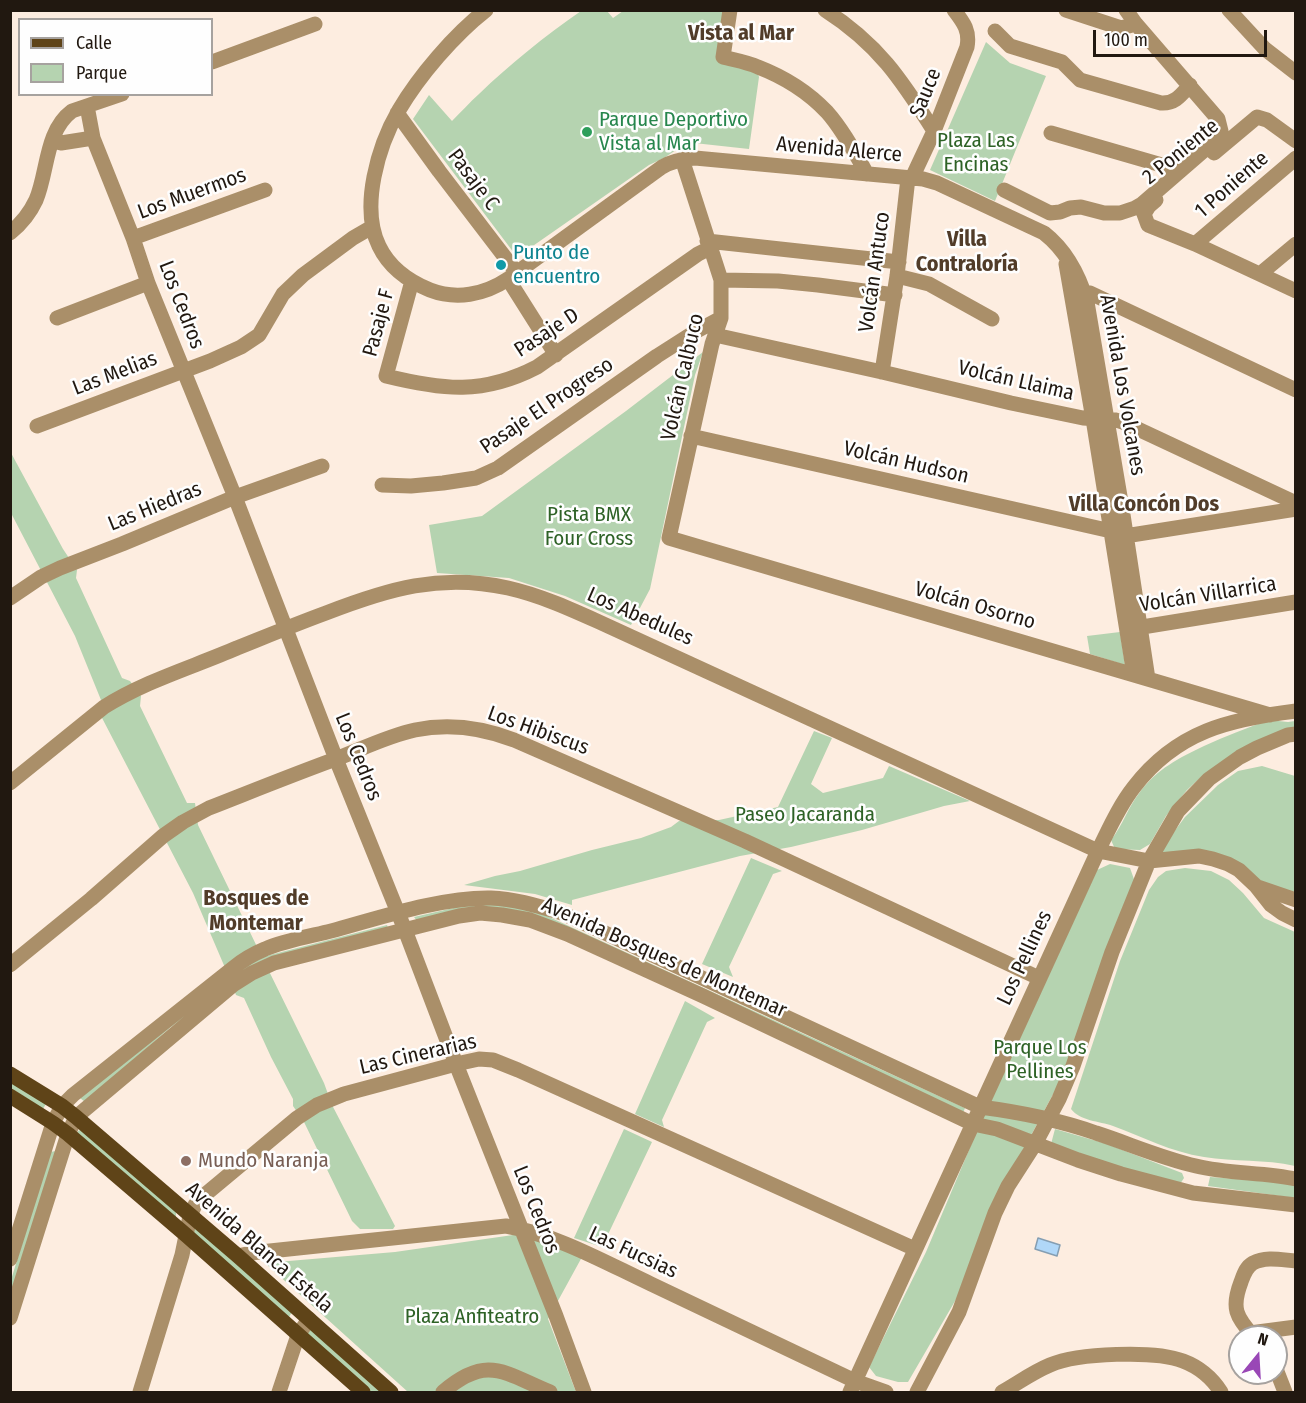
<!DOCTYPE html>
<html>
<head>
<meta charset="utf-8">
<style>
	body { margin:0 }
	#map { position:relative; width:1306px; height:1403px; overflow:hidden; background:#fdede0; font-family:"Fira Sans Condensed",sans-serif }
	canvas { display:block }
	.frame { position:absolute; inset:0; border:12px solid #211810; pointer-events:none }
	.legend { position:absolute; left:18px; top:18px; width:195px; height:78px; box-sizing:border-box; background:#fefefe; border:2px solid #a6a29f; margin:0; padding:8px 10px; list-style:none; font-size:18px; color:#211810 }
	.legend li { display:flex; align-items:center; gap:12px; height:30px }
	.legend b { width:30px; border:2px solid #a6a29f }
	.north { position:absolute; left:1228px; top:1325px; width:60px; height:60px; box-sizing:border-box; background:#fefefe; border:2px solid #a6a29f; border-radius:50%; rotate:18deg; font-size:16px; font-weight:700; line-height:24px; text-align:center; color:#211810 }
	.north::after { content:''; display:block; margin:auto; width:21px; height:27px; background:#9947b6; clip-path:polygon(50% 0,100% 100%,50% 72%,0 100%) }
	.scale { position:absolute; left:1093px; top:30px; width:174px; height:27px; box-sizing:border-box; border:3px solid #211810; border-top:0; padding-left:8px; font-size:18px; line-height:21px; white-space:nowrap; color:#211810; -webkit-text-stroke:4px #fefefe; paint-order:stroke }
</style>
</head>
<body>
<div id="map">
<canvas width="1306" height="1403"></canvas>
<div class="frame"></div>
<ul class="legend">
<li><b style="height:8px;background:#5f4418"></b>Calle</li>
<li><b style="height:16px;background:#b5d3b0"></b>Parque</li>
</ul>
<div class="north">N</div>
<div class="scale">100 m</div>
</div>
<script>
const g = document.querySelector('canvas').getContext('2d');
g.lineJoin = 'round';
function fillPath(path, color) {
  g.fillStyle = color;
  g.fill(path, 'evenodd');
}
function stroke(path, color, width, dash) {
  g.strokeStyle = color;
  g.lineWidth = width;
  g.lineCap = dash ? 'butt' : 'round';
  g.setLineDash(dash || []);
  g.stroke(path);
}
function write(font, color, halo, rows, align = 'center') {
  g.font = font + ' "Fira Sans Condensed",sans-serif';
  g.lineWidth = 5;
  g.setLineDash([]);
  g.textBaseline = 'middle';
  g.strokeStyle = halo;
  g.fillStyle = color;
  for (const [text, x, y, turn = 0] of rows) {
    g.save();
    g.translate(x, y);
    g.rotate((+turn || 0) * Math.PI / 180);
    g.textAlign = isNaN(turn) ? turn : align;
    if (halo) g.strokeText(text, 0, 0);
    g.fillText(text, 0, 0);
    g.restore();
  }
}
const green = new Path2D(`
	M 581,11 L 607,11 L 613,18 L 623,11 L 725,11 L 718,59 L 757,71 L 759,77 L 749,149 L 694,143 L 682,146 L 664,158 L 649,165 L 517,257 L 413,119 L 429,95 L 452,121 C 461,112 470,102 479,94 C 510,64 545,36 581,11 Z
	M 986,42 L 1010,63 L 1046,76 L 995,201 L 930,170 Z
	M 703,352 L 695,375 L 650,589 L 631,625 L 565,596 L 509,578 L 437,573 L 429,525 L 482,516 L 626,411 Z
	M 10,451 L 63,549 L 77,570 L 76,578 L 122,678 L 130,681 L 141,696 L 140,706 L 187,803 L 195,803 L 198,825 L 262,957 L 387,925 L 389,930 L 265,963 L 324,1083 L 332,1105 L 395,1226 L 393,1229 L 360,1229 L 352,1221 L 304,1122 L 293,1106 L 293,1099 L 271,1057 L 244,998 L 236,995 L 231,982 L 171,1027 L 85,1102 L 80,1098 L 229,977 L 193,893 L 101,716 L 101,700 L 75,636 L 11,513 Z
	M 1120,632 L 1125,665 L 1090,654 L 1087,636 Z
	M 1269,720 L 1288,722 L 1295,721 L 1295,728 L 1200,778 L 1187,790 L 1166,816 L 1150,844 L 1140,850 L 1115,849 L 1111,840 C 1123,825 1128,807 1140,792 C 1157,769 1179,758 1204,746 C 1226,736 1247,728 1269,720 Z
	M 814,731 L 832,738 L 811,784 L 823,793 L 883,778 L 889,766 L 970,801 L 944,806 L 862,830 L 791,847 L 740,856 L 572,900 L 572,905 L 535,894 L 464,885 L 495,876 L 520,871 L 592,850 L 641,838 L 671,827 L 679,821 L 719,820 L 778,807 Z
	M 1262,766 L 1295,776 L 1295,896 L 1269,888 L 1241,867 L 1156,856 L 1185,817 L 1218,785 L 1238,771 Z
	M 751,858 L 782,871 L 773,874 L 729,967 L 733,977 L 702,964 Z
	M 1110,864 L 1130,868 L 1135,882 L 1067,1068 L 1020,1156 L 962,1289 L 908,1382 L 898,1382 L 876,1376 L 869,1367 L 926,1252 L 974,1138 L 1097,870 Z
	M 1185,868 L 1211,871 L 1229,880 L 1243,893 L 1264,918 L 1295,932 L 1295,1166 C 1265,1159 1234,1162 1204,1157 C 1171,1152 1143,1137 1113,1126 C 1099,1121 1080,1121 1071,1109 L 1120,961 L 1149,890 L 1158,877 L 1166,871 Z
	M 506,904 L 534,910 L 965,1108 L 963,1113 L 537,917 L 417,921 L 414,917 L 462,906 Z
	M 685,1001 L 715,1018 L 707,1022 L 662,1120 L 664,1127 L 635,1114 Z
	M 10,1080 L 47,1102 L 43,1109 L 11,1088 Z
	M 82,1128 L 176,1210 L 176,1219 L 76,1133 Z
	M 624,1129 L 652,1142 L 602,1247 L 574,1238 Z
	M 1055,1129 L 1107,1144 L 1182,1173 L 1184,1178 L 1180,1184 L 1102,1162 L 1051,1144 Z
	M 56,1151 L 11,1299 L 11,1280 L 50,1152 Z
	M 1210,1177 L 1278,1182 L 1295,1185 L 1295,1198 L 1208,1186 Z
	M 195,1226 L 293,1310 L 288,1319 L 191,1233 Z
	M 513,1235 L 541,1236 L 582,1257 L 548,1319 L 576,1392 L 408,1392 L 265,1263 L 395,1252 Z
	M 312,1326 L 385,1392 L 368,1392 L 304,1335 Z`);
const water = new Path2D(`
	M 1038,1238 L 1060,1245 L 1057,1256 L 1035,1249 Z`);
const minor = new Path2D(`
	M 486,10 C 454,35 419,76 399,110 C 378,146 360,207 379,246 C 389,267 408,281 430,290 C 456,300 484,295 508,279 L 662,167 C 672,161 683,159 695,158 L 923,179 L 937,183 L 1044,233 C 1067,251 1079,275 1087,302 L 1122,508 L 1148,679
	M 730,10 L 723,57 C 734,60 747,62 758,67 C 784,77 808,92 827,112 C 843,130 855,153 867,174
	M 825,10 C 878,44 901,79 934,131
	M 1066,10 L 1121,28 L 1136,24
	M 1229,10 L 1265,49 L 1296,73
	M 995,31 L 1010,46 L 1062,62 L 1080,80 L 1161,103 C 1175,104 1181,95 1190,85
	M 212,62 L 315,24
	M 87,106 L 93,138 L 133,238 L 148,283 L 235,497 L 336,759 L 405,930 L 456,1064 L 556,1316 L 584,1392
	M 397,113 L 439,171 L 517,273
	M 1051,133 L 1179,170
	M 52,141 L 61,143 L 93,138
	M 1214,153 L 1257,117 L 1267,120 L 1296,141
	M 682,159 L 721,280 L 721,318 L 712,344 L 669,538 L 1270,715
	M 912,178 L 934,131 L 967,47 C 970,31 964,23 954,10
	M 1004,190 L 1050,213 L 1060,212 L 1070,208 L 1081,207 L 1104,213 L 1120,213 L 1135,208 L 1142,204 L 1217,139 L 1221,131 L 1218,119 L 1136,24 L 1126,10
	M 1156,200 L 1149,206 L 1144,214 L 1148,225 L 1195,244 L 1296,291
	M 10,233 C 21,224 30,213 36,200 C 48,172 45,131 72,111 L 122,94
	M 133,238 L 265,190
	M 707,241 L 899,262
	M 1195,244 L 1296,158
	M 1066,264 L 1093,419 L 1134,675
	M 1260,274 L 1296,244
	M 897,276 L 929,284 L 992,319
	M 508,279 L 556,355
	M 721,280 L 778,281 L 818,285 L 895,295
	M 412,281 L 386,376 C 443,390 483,395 537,367 L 698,254 L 710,248
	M 1077,292 L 1090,293 L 1296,390
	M 57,318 L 148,283
	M 715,335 L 882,372 L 1011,403 L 1083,418 L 1116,420 L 1125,423 L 1296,503
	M 882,372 L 897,276 L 908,178
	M 37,426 L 210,361 L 241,347 L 259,335 L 283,294 L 303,275 L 353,238 L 372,227
	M 691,436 L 1111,531
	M 382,485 L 411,486 L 443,483 L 476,478 L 498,468 L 657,356 L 693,333 L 721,318
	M 1125,536 L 1296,509
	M 10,598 L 41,577 L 60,568 L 122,544 L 235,497 L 322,466
	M 1130,629 L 1296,602
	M 10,783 L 104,707 C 145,681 193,667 237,648 C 267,636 296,624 326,613 C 388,589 440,573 508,588 C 539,595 568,608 597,621 L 1098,851 L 1149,861 L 1199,856 L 1213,859 L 1228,864 L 1239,870 L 1256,886 L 1271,905 L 1282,913 L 1296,920
	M 1258,887 L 1296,900
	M 10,965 L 91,899 L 163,836 L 183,822 L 209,808 C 250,792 292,775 333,760 C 360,750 387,736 415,730 C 449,723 483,728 514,740 L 745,841 L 1039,978
	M 238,1256 L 251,1253 L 506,1226 C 557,1235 604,1262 651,1284 C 719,1316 787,1348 855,1381 L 886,1392
	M 10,1259 L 53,1123 L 62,1106 L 73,1095 L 233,968 C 243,960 253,954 265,949 C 283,941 311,936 331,931 C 379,918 441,897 491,898 C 516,899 538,906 562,913 L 980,1107 C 1019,1112 1059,1120 1096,1133 C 1130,1144 1161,1158 1196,1166 C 1228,1174 1263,1172 1296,1179
	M 10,1318 L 68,1134 L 76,1117 L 233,985 L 252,973 L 274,963 L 459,916 L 480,913 L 502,915 L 530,920 L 567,934 L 703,996 L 973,1124 L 997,1129 L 1078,1160 L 1121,1174 L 1193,1193 L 1296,1205
	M 1250,1333 L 1296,1327
	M 1254,1337 C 1236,1317 1231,1308 1241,1282 C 1244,1274 1246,1267 1253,1263 C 1266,1256 1282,1260 1296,1261
	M 1276,1369 L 1285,1392
	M 140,1392 L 182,1255 L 190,1216 L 195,1205 L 207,1193 L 297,1118 L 317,1105 L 344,1094 L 456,1064 L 479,1059 L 493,1060 L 518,1070 L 915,1249
	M 279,1392 L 298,1335 L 309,1319
	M 443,1392 C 487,1354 504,1373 550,1392
	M 850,1392 L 1098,851 C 1109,829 1119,806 1134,787 C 1177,731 1230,719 1296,711
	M 917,1392 L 959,1312 L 995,1213 L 1008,1186 L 1035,1144 L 1059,1099 L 1073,1066 L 1112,952 L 1149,861 L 1178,811 L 1209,779 L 1240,757 L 1257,748 L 1288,735 L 1296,734
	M 1002,1392 C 1018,1383 1033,1372 1050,1365 C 1078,1353 1155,1350 1183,1361 C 1199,1367 1212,1378 1221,1392`);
const major = new Path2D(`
	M 10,1074 L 62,1106 L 76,1117 L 238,1256 L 391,1392
	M 10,1096 L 53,1123 L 68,1134 L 186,1235 L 363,1392`);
const markers = [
	[587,132,6,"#2e9e5b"],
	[501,265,6,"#0f9aa8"],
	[186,1161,6,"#8d6e63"]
];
const streetNames = [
	["Sauce",926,93,-68],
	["Avenida Alerce",839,150,5],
	["2 Poniente",1181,152,-39],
	["Pasaje C",473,180,53],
	["1 Poniente",1232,185,-41],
	["Los Muermos",192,194,-20],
	["Volcán Antuco",875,272,-82],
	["Los Cedros",181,305,69],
	["Pasaje F",379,323,-75],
	["Pasaje D",547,333,-33],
	["Las Melias",115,374,-21],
	["Volcán Calbuco",683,377,-77],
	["Volcán Llaima",1016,381,13],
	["Avenida Los Volcanes",1122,385,80],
	["Pasaje El Progreso",547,406,-34],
	["Volcán Hudson",906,463,13],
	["Las Hiedras",155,507,-22],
	["Volcán Villarrica",1208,595,-9],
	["Volcán Osorno",975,606,16],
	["Los Abedules",640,617,24],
	["Los Hibiscus",538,731,20],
	["Los Cedros",358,757,68],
	["Avenida Bosques de Montemar",664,958,24],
	["Los Pellines",1025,958,-65],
	["Las Cinerarias",418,1055,-13],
	["Los Cedros",536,1210,68],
	["Avenida Blanca Estela",259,1248,41],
	["Las Fucsias",633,1253,25]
];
const leisureNames = [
	["Parque Deportivo",599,120],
	["Vista al Mar",599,144]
];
const parkNames = [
	["Plaza Las",976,141],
	["Encinas",976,165],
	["Pista BMX",589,515],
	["Four Cross",589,539],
	["Paseo Jacaranda",805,815],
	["Parque Los",1040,1048],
	["Pellines",1040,1072],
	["Plaza Anfiteatro",472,1317]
];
const cultureNames = [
	["Punto de",513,253],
	["encuentro",513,277]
];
const educationNames = [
	["Mundo Naranja",198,1161]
];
const neighbourhoodNames = [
	["Vista al Mar",741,34],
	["Villa",967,240],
	["Contraloría",967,265],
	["Villa Concón Dos",1144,505],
	["Bosques de",256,899],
	["Montemar",256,924]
];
fillPath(green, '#b5d3b0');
fillPath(water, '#b0d7f8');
stroke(water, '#859eb2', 1.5);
stroke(minor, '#aa8f69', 15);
stroke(major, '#5f4418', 15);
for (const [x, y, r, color] of markers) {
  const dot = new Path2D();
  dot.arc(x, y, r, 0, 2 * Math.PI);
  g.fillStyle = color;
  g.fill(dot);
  stroke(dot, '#fefefe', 2);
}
write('21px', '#211810', '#fefefe', streetNames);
write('21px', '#27864d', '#fefefe', leisureNames, 'left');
write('21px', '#2e6226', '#fefefe', parkNames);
write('21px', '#0d838f', '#fefefe', cultureNames, 'left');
write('21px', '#785e54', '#fefefe', educationNames, 'left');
write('bold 22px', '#513c29', '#fefefe', neighbourhoodNames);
</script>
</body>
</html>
